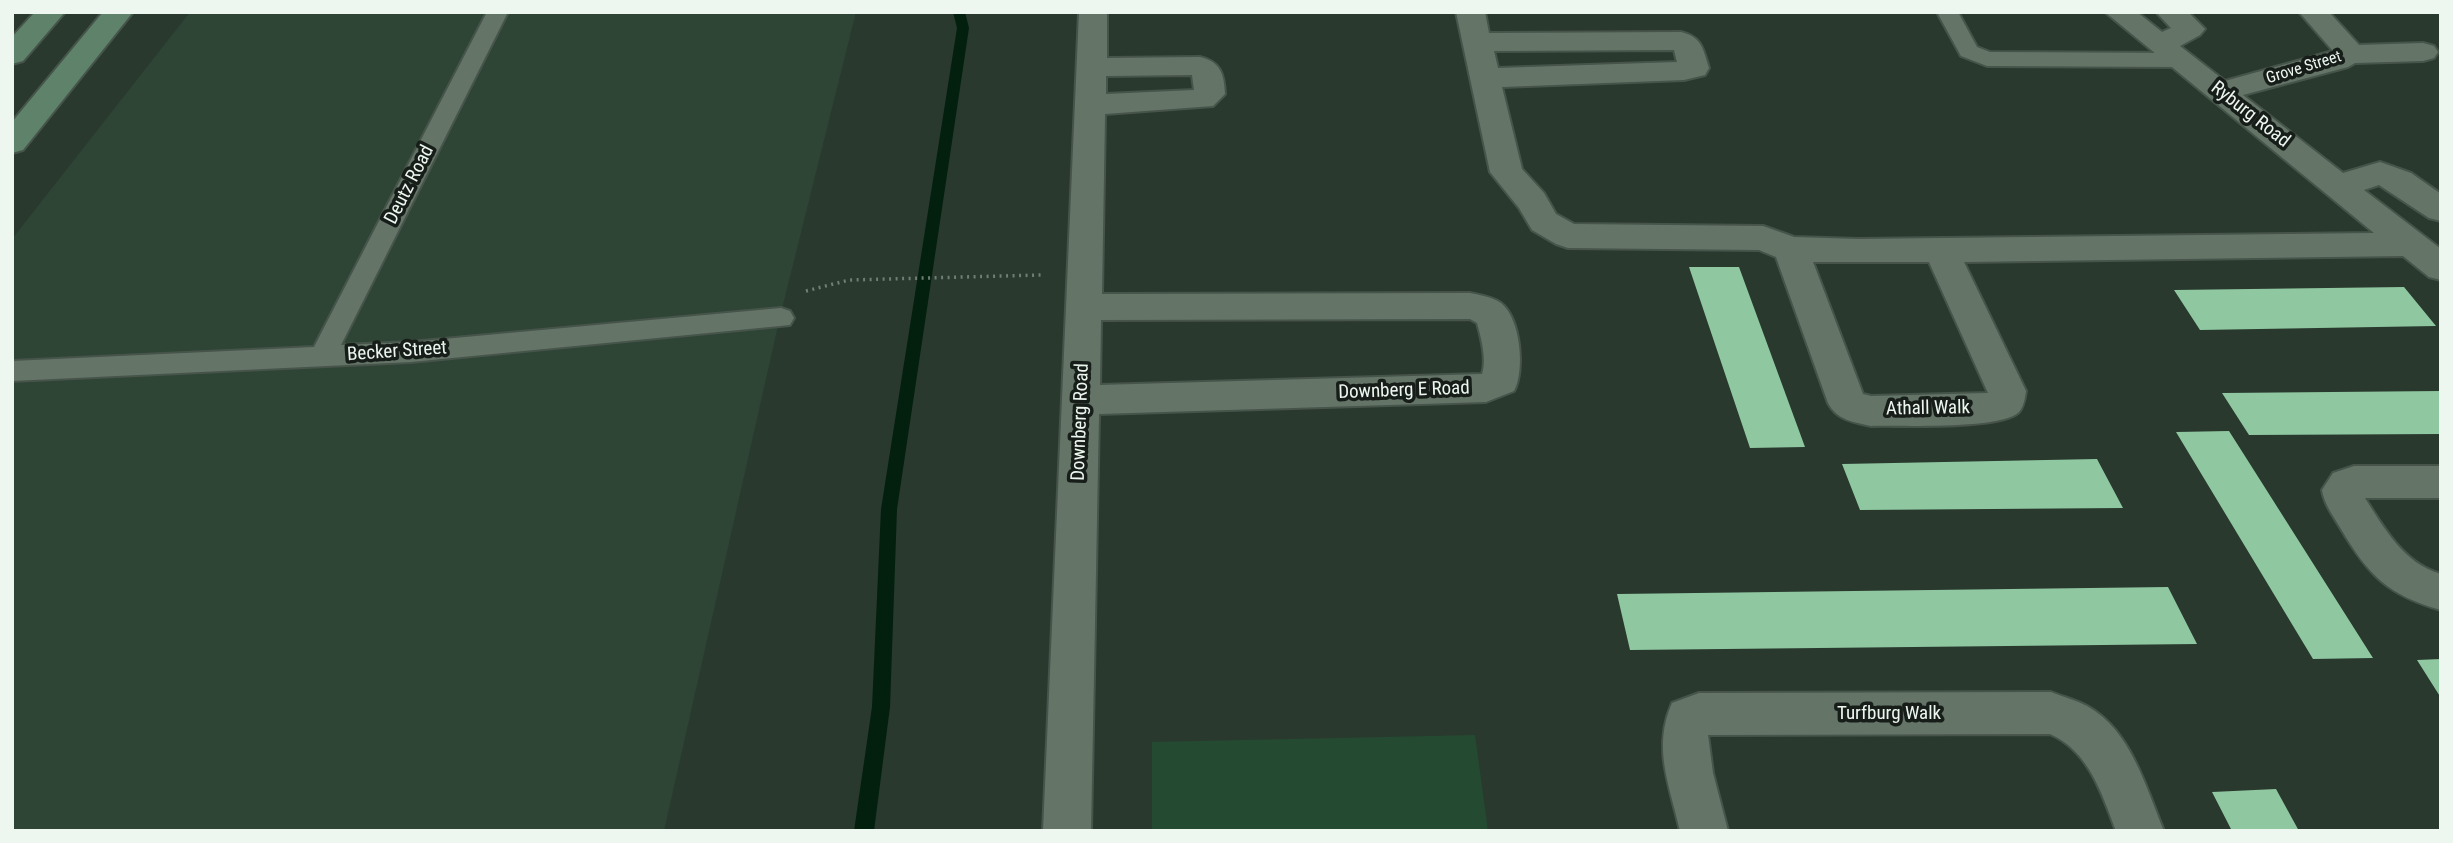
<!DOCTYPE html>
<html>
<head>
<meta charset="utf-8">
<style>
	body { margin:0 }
	#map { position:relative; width:2453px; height:843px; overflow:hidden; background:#29392e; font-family:"Roboto Condensed",sans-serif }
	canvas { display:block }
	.frame { position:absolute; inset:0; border:14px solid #edf7f0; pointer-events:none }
</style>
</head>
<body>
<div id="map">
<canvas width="2453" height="843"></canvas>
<div class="frame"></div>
</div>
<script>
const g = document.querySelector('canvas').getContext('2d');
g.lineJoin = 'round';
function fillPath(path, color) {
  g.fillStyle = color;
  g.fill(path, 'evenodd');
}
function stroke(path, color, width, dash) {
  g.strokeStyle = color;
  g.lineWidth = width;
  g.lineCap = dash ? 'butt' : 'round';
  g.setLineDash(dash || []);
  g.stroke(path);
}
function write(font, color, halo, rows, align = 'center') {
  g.font = font + ' "Roboto Condensed",sans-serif';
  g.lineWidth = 7;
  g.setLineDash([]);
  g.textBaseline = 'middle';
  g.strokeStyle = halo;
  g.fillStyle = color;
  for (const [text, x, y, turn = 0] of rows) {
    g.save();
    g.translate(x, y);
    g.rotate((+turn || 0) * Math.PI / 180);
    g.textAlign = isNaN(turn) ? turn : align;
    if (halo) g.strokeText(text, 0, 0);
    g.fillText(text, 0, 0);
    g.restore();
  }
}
const built = new Path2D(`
	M 190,12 L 856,12 L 780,317 L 664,831 L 12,831 L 12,239 Z`);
const green = new Path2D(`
	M 1475,735 L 1488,831 L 1152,831 L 1152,742 Z`);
const stream = new Path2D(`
	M 953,12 L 965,12 L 969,28 L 897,509 L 890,707 L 874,831 L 854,831 L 872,707 L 881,509 L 957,28 Z`);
const building = new Path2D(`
	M 1689,267 L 1739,267 L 1805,447 L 1750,448 Z
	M 2404,287 L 2436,326 L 2200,330 L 2174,290 Z
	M 2441,391 L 2441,434 L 2249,435 L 2222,393 Z
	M 2229,431 L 2243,453 L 2373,658 L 2313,659 L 2176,432 Z
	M 2097,459 L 2123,508 L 1860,510 L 1842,464 Z
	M 2168,587 L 2197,644 L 1630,650 L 1617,594 Z
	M 2441,659 L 2441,698 L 2417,660 Z
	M 2276,789 L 2299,831 L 2232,831 L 2212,792 Z`);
const path = new Path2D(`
	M 806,291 L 849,280 L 1041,275`);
const service = new Path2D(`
	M 487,12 L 508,12 L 341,345 L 411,342 L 781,308 L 790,311 L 794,318 L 790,325 L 411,362 L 12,381 L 12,361 L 314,347 Z
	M 1937,12 L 1958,12 L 1977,47 L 1990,52 L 2180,53 L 2188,55 L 2191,60 L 2188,65 L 2180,67 L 1987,66 L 1961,56 Z`);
const minor = new Path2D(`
	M 1079,12 L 1107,12 L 1107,58 L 1200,57 C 1221,62 1224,74 1225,94 L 1213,106 L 1105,114 L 1102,294 L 1470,293 C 1479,295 1493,297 1501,303 C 1521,319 1525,371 1514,391 L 1486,402 L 1099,414 L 1091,831 L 1043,831 ZM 1192,75 L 1194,90 L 1106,94 L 1106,76 ZM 1470,319 L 1477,323 C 1481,337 1487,360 1482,374 L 1100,385 L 1101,320 Z
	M 1456,12 L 1485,12 L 1489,33 L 1681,32 C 1702,37 1703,49 1709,68 L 1705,75 L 1684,80 L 1502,87 L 1522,169 L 1544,193 L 1556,214 L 1574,224 L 1763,226 L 1794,237 L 1858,239 L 2374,233 L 2105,12 L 2137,12 L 2162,32 L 2171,28 L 2156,12 L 2188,12 L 2205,29 L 2200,35 L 2180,46 L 2225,81 L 2333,51 L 2299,12 L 2329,12 L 2359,45 L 2423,43 L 2434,46 L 2438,52 L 2434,58 L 2423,61 L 2355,63 L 2348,67 L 2243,95 L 2343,173 L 2380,162 L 2411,173 L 2441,194 L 2441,221 L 2429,218 L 2379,185 L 2364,190 L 2441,249 L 2441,280 L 2429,277 L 2403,256 L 1964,262 L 2026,391 C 2025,398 2024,406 2019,412 C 2001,430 1900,425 1871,426 C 1853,422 1837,420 1828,403 L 1776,257 L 1759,250 L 1568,248 L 1556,244 L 1532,230 L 1519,208 L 1490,172 ZM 1674,50 L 1677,62 L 1498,68 L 1494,51 ZM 1813,262 L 1929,262 L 1988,393 L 1871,396 L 1863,394 Z
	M 2354,466 L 2441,466 L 2441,498 L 2365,498 C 2384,528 2404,564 2441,574 L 2441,610 C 2388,595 2369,576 2341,529 C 2334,517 2324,504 2322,490 L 2333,473 Z
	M 2051,692 C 2063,697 2076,700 2087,706 C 2131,730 2146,788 2164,831 L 2116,831 C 2102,794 2089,751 2050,734 L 1708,735 L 1713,773 L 1728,831 L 1680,831 C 1670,786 1652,748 1672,703 L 1699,693 Z`);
const secondary = new Path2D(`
	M 35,12 L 65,12 L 23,61 L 12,64 L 12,37 Z
	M 103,12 L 133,12 L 23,150 L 12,153 L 12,122 Z`);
const farStreetnames = [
	["Grove Street",2304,68,-17]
];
const streetNames = [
	["Ryburg Road",2250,115,38],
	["Deutz Road",410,185,-63],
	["Becker Street",397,352,-4],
	["Downberg E Road",1404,391,-2],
	["Athall Walk",1928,409,-1],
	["Downberg Road",1081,422,-88],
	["Turfburg Walk",1889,714]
];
fillPath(built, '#2e4434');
fillPath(green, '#254a32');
fillPath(stream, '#031f0e');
fillPath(building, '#8fc7a0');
stroke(service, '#46544a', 4);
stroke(minor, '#46544a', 4);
stroke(secondary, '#46544a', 4);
stroke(path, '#707e75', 3.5, [2, 4.5]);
fillPath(service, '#647568');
fillPath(minor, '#647568');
fillPath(secondary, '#5e826a');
write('16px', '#edf7f0', '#171e19', farStreetnames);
write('19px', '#edf7f0', '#171e19', streetNames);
</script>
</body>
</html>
